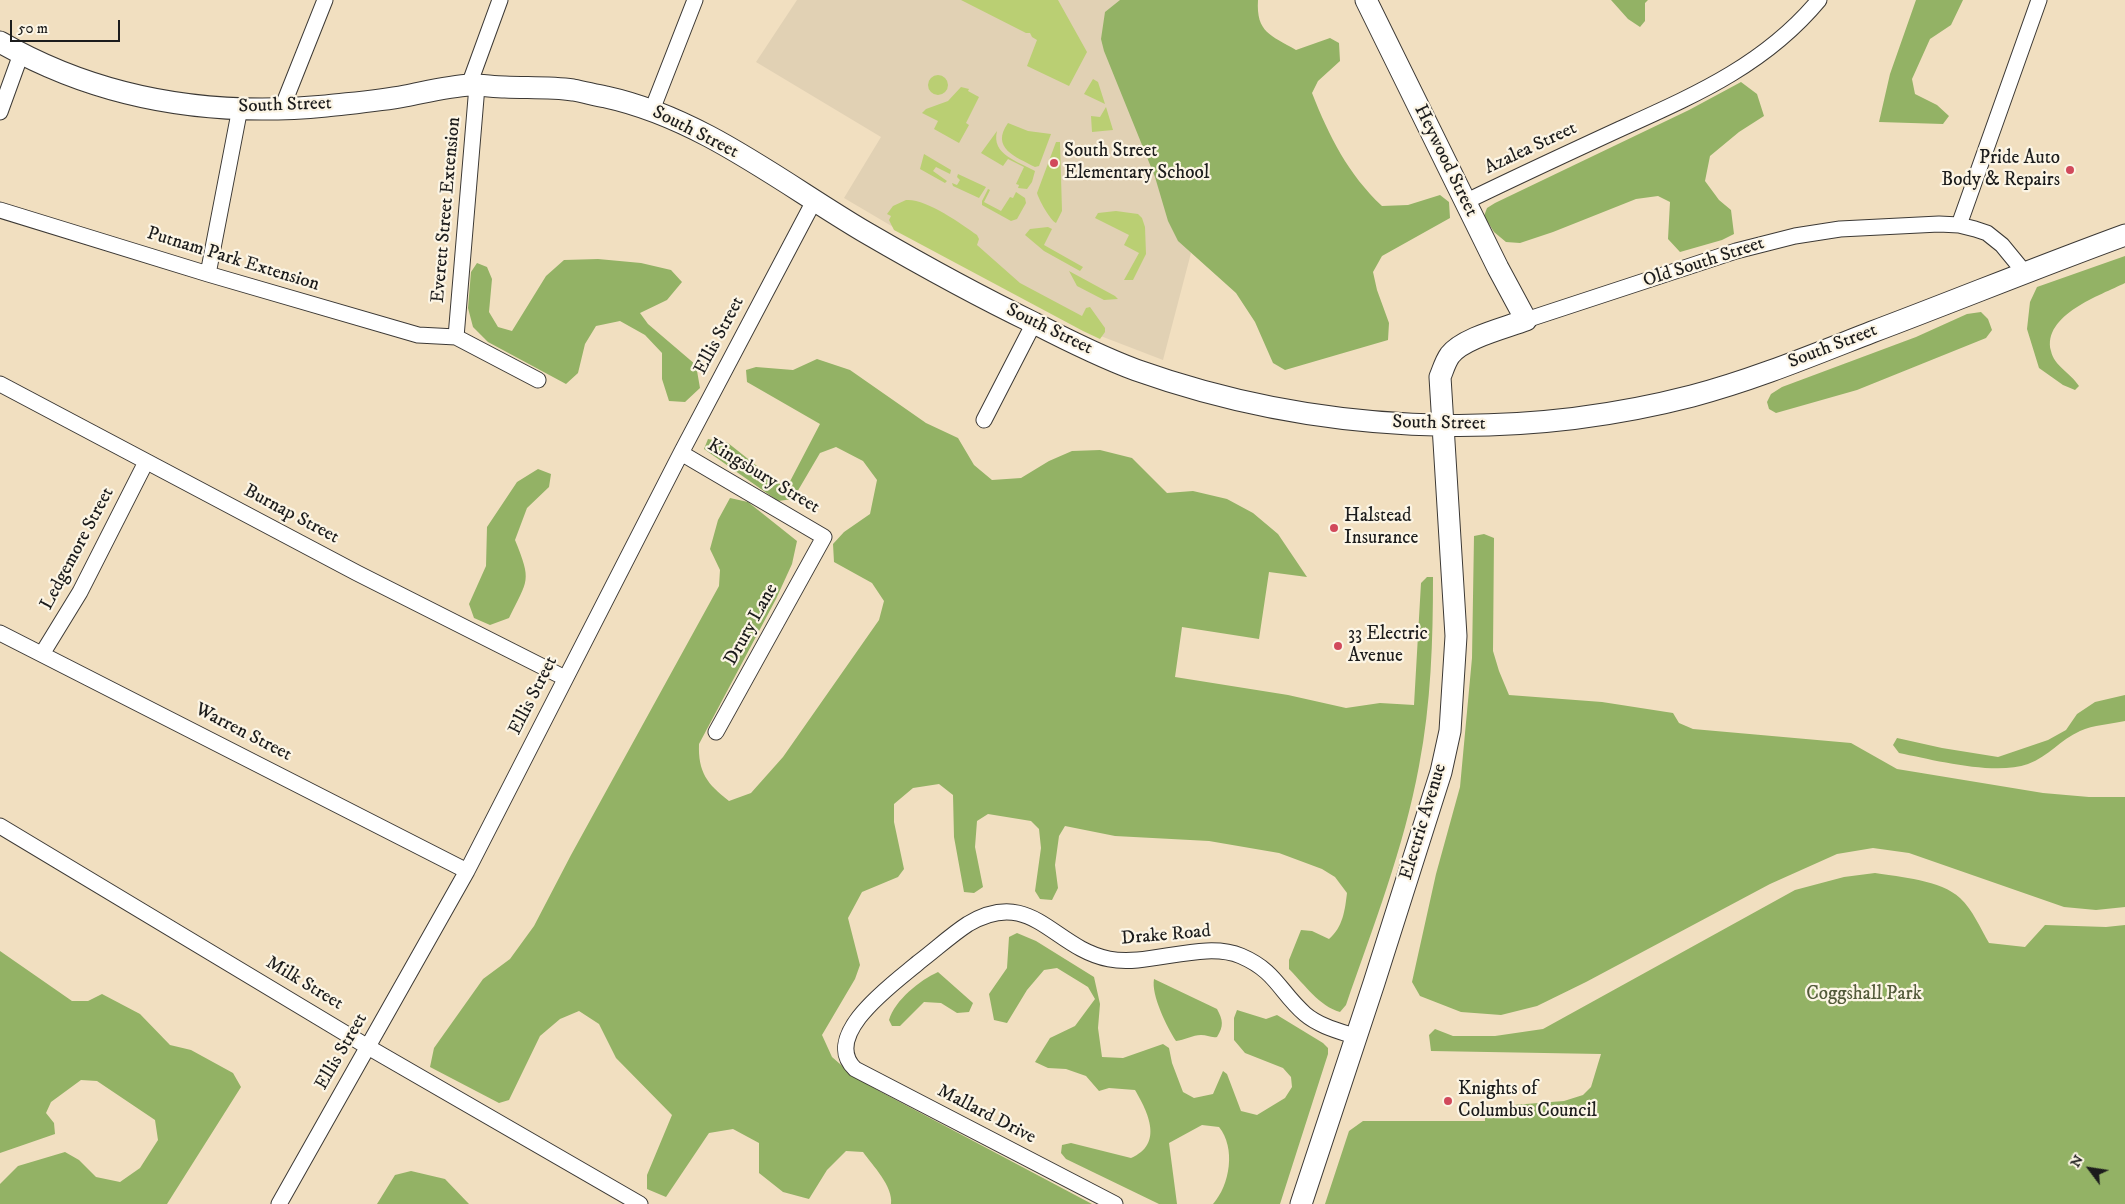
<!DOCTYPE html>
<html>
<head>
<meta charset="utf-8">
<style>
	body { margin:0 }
	#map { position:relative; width:2125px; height:1204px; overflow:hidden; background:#f1dfc0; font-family:"IM FELL DW Pica",serif }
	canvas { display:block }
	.north { position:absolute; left:2065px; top:1144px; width:50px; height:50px; -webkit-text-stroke:4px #fcf5e5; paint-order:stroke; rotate:301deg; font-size:14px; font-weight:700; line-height:20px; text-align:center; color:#1c1c1c }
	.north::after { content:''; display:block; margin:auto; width:18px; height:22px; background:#1c1c1c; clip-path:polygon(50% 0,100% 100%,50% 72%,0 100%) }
	.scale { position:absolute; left:10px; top:20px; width:110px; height:22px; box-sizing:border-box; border:2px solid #1c1c1c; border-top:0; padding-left:6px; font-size:15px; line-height:18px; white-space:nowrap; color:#1c1c1c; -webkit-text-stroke:4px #fcf5e5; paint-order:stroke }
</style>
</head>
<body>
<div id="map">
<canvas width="2125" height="1204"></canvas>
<div class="north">N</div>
<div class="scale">50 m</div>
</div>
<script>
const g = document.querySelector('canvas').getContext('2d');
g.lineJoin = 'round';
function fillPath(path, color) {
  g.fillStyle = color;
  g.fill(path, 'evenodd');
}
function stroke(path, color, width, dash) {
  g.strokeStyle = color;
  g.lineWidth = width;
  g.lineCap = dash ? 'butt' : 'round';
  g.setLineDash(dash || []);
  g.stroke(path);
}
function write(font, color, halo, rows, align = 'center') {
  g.font = font + ' "IM FELL DW Pica",serif';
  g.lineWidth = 4.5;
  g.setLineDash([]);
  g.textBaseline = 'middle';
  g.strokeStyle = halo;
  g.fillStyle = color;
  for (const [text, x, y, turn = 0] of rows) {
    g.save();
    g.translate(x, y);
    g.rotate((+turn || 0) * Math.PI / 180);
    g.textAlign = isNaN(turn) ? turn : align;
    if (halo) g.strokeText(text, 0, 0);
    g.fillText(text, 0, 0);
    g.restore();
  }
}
const built = new Path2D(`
	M 797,0 L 1218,0 L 1258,19 L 1319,139 L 1168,187 L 1191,253 L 1163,360 L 1085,330 L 900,231 L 844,198 L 881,137 L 756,62 Z`);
const green = new Path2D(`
	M 961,0 L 1058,0 L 1087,52 L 1069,86 L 1027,66 L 1037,40 L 1032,37 L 1030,33 L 1026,33 Z
	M928 85a10 10 0 1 1 20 0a10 10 0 1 1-20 0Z
	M 1093,79 L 1098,82 L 1105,104 L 1084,94 Z
	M 961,87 L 969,89 L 968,91 L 979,97 L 966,123 L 969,125 L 959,143 L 934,129 L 938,121 L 922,113 L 926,109 L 948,101 Z
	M 1106,107 L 1113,130 L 1092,132 L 1091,116 L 1100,117 Z
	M 1008,123 L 1028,131 L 1051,134 L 1039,166 L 1035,167 C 1016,157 990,148 1008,123 Z
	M 997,131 C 991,155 1018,161 1035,171 L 1032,182 L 1027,189 L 1018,188 L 1019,185 L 1016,184 L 1024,167 L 1008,159 L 1003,166 L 981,153 Z
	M 1056,142 L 1060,142 L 1062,211 L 1056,223 C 1050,220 1039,200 1037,193 Z
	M 924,154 L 951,170 L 950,174 L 936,167 L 933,171 L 947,181 L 945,183 L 920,169 Z
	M 958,174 L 986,187 L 979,198 L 953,186 L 952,183 L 957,185 L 960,180 L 957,177 Z
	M 988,189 L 990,190 L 984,202 L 1001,211 L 1010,197 L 1013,198 L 1016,192 L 1025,198 L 1026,203 L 1017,219 L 1011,221 L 982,205 L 982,201 Z
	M 906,200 C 925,198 962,224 977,235 L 979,239 L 977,245 L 1020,283 L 1082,316 L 1086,308 L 1090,307 L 1105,328 L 1105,332 L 1100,339 L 1083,331 L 894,230 L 889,220 L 891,216 L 887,214 L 893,206 Z
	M 1116,211 L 1138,214 L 1142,218 L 1145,227 L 1146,254 L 1133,280 L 1124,280 L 1139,253 L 1124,245 L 1129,235 L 1095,218 L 1098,213 Z
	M 1048,227 L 1052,229 L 1044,245 L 1083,267 L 1080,271 L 1044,251 L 1025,235 L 1030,229 Z
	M 1069,271 L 1115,296 L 1118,299 L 1104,300 L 1077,286 Z`);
const forest = new Path2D(`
	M 1120,0 L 1258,0 C 1256,33 1271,35 1296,50 L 1330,38 L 1339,43 L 1340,61 L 1318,81 L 1312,93 C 1329,136 1348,174 1382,206 L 1408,205 L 1440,195 L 1449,202 L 1450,218 L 1382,256 L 1373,272 L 1377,290 L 1389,323 L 1388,340 L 1285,370 L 1273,363 L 1255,322 L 1236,293 L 1178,241 L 1168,221 L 1155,177 L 1104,51 L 1101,39 L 1105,12 Z
	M 1611,0 L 1648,0 L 1645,3 L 1645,21 L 1640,27 L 1628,19 Z
	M 1916,0 L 1963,0 L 1951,25 L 1930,39 L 1912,79 L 1915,94 L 1937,105 L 1949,116 L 1943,124 L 1879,122 L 1890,74 Z
	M 1741,82 L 1757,94 L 1764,116 L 1739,132 L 1710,156 L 1705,181 L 1719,200 L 1731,210 L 1734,234 L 1722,240 L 1680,252 L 1668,239 L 1670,202 L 1658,196 L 1636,199 L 1553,232 L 1520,243 L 1506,242 L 1494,232 L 1484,216 L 1487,208 L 1495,203 L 1689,110 Z
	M 2125,256 L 2125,283 C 2101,295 2042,315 2051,351 C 2054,366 2071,373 2079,386 L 2075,390 L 2063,385 L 2039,368 L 2027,329 L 2030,302 L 2037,287 Z
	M 598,259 L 641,263 L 671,270 L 682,282 L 667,300 L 640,313 L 648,324 L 696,365 L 700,388 L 685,402 L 669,401 L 662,379 L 662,353 L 645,335 L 620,321 L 596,326 L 585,344 L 578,373 L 566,384 L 488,342 L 473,327 L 468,308 L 471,272 L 477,263 L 487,267 L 492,279 L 489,312 L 498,327 L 512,331 L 546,276 L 564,260 Z
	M 1981,312 L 1988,319 L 1992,330 L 1986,338 L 1857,390 L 1776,413 L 1769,409 L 1767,402 L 1771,394 L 1782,387 L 1916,337 L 1967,314 Z
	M 817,359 L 850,370 L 926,423 L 958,438 L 974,465 L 992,480 L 1021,478 L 1049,461 L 1072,451 L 1100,450 L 1132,458 L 1167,493 L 1193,491 L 1227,499 L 1253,513 L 1278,534 L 1307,577 L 1269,572 L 1259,639 L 1182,627 L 1175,677 L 1288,695 L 1346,708 L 1380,703 L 1414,705 L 1421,583 L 1427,577 L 1433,577 C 1433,641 1431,703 1419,766 C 1404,848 1373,927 1346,1005 L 1340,1012 C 1319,1006 1305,985 1289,969 L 1289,960 L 1301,930 L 1312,931 L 1329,939 C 1343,927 1345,910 1347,893 L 1335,877 L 1322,869 L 1279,853 L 1209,841 L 1115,836 L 1065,826 L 1059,836 L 1055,865 L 1058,888 L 1052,900 L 1040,899 L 1035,891 L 1041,848 L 1039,829 L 1031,821 L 988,814 L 977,821 L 975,847 L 983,887 L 974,893 L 964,892 L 954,837 L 953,795 L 939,784 L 913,788 L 894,804 L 894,822 L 904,869 L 898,877 L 862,892 L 848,918 L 860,965 L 855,979 L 822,1035 L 832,1057 L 856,1078 L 881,1092 L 1092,1204 L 891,1204 C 893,1186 873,1166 863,1152 L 846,1151 L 827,1170 L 809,1199 L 783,1192 L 759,1173 L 759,1143 L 733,1129 L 709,1133 L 666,1197 L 647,1189 L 647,1175 L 672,1115 L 616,1058 L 599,1024 L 579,1011 L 560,1019 L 540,1036 L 509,1100 L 499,1103 L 430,1067 L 434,1048 L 483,979 L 510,959 L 534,926 L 571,855 L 719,586 L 720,570 L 710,549 L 718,520 L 730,498 L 748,502 L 797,541 L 792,564 L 776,599 L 699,744 C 698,772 707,784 729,801 L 751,793 L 783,757 L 879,620 L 884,601 L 872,583 L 834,562 L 833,544 L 844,532 L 870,514 L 877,480 L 863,461 L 836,447 L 820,453 L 793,499 L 778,501 L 704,449 L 708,439 L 728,443 L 786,489 L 820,424 L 747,382 L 746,370 L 756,367 L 793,370 Z
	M 538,469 L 551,474 L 549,487 L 527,508 L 515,540 C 532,582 528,579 509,618 L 490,625 L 474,618 L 469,604 L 486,566 L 487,527 L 517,482 Z
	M 1484,534 L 1494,538 L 1493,651 L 1499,671 L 1509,695 L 1602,702 L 1673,713 L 1679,723 L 1693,729 L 1851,743 L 1897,769 L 2043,793 L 2089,797 L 2125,797 L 2125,907 L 2096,910 L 2064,907 L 1909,853 L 1873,848 L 1837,854 L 1770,884 L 1586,982 L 1537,1006 L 1501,1015 L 1461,1012 L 1420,996 L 1412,982 L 1436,874 L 1460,787 L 1472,658 L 1474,536 Z
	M 2125,695 L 2125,721 C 2111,724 2093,725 2080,731 C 2060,740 2049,756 2028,764 C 1995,776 1934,760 1899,753 L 1893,745 L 1897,738 L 1942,748 L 1998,757 L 2048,740 L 2066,730 L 2077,714 L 2095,702 Z
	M 1875,873 C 1900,877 1941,880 1960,898 C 1973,910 1980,928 1989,943 L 2025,947 L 2045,925 L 2106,927 L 2125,925 L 2125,1204 L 1325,1204 L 1349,1131 L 1363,1121 L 1485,1121 L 1485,1112 L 1513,1105 L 1564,1101 L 1583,1095 L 1591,1087 L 1601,1054 L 1431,1051 L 1429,1035 L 1435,1029 L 1453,1036 L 1495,1036 L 1543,1029 L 1795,890 L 1844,877 Z
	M 1017,933 L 1036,941 L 1094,977 L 1100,1004 L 1098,1028 L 1102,1057 L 1123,1058 L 1163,1044 L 1169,1048 L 1172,1063 L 1183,1092 L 1194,1098 L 1213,1094 L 1223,1071 L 1227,1074 L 1241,1111 L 1257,1115 L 1285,1098 L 1292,1087 L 1291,1077 L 1283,1068 L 1245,1053 L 1234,1040 L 1234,1018 L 1237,1010 L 1266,1019 L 1277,1015 L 1323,1043 L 1328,1048 L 1328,1054 L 1280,1204 L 1213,1204 C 1230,1185 1236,1148 1219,1127 L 1202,1125 L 1169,1143 L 1177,1204 L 1159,1204 L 1066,1159 L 1061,1153 L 1062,1145 L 1071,1143 L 1131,1158 C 1164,1144 1148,1112 1135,1090 L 1109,1088 L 1099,1091 L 1086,1076 L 1066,1069 L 1048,1068 L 1035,1062 L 1050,1038 L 1075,1026 L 1095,999 L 1088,987 L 1057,968 L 1044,970 L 1027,990 L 1007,1023 L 994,1020 L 989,994 L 1007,968 L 1009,937 Z
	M 0,951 L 72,1001 L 88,1001 L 102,994 L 140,1014 L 170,1045 L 191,1050 L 233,1073 L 241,1087 L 167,1204 L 0,1204 L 0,1184 L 18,1166 L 65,1152 L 79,1160 L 96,1177 L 120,1182 L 140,1168 L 158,1140 L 155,1120 L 97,1081 L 81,1080 L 51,1102 L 46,1113 L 54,1123 L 55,1134 L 0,1153 Z
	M 938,972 L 973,1003 L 969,1012 L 957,1013 L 941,1003 L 924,1002 L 900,1026 L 892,1026 L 889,1020 C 895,1000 920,980 938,972 Z
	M 1154,979 L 1217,1009 C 1223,1020 1224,1026 1217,1037 C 1211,1038 1207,1035 1201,1035 C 1193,1035 1184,1040 1176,1041 C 1167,1027 1151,995 1154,979 Z
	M 411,1171 L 445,1179 L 469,1204 L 377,1204 L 395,1175 Z`);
const street = new Path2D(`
	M 469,85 L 500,0
	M 282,108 L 325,0
	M 652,110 L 695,0
	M 0,112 L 21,54
	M 1465,202 C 1516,177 1568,153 1620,129 C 1695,95 1765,65 1819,0
	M 0,210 L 208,274 L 418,335 L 456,337 L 538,380
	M 1959,225 L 2039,0
	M 208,274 L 240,108
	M 1526,320 L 1736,251 L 1795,236 L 1840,229 L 1939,224 L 1959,225 L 1975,229 L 1987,233 L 2002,245 L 2025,273
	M 456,337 L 477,86
	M 0,384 L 357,573 L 565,678
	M 984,420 L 1034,323
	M 681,453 L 824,537 L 716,732
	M 0,633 L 467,871
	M 42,654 L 80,592 L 146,462
	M 0,826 L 368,1047 L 640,1204
	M 279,1204 L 467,871 L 681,453 L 814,201
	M 1115,1204 L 855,1069 C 819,1035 897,981 919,962 C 935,950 951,935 968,924 C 1032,886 1053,948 1109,959 C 1149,967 1203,940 1241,956 C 1276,971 1279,991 1305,1014 C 1319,1026 1339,1031 1357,1037`);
const secondary = new Path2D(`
	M 0,42 C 101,100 211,117 326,106 C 352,103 379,101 405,96 C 426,92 449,86 471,85 C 483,85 494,87 505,87 C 527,88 551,87 573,90 C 584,92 595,95 606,97 C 702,118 782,183 865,232 C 920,264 976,295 1034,323 C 1067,340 1101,357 1136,370 C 1313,433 1510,443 1692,396 C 1753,380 1813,355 1872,332 C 1957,300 2040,266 2125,235
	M 1301,1204 L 1374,983 L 1441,772 L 1450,731 L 1456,636 L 1440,377 C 1443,370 1445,362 1450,355 C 1463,338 1505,328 1526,320 L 1498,268 L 1366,0`);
const markers = [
	[1054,163,5,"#d1495b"],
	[2070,170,5,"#d1495b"],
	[1334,528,5,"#d1495b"],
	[1338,646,5,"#d1495b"],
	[1448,1101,5,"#d1495b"]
];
const streetNames = [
	["South Street",285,106,-2],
	["South Street",695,133,27],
	["Azalea Street",1531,149,-25],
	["Heywood Street",1445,161,64],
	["Everett Street Extension",447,210,-85],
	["Putnam Park Extension",233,260,17],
	["Old South Street",1704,263,-18],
	["South Street",1049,330,26],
	["Ellis Street",720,336,-62],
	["South Street",1833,347,-21],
	["South Street",1439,424,1],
	["Kingsbury Street",763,477,31],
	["Burnap Street",291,515,28],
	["Ledgemore Street",78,549,-62],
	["Drury Lane",752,625,-61],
	["Ellis Street",534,696,-63],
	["Warren Street",243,733,27],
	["Electric Avenue",1424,822,-73],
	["Drake Road",1166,936,-5],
	["Milk Street",304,984,31],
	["Ellis Street",342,1052,-60],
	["Mallard Drive",986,1115,27]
];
const poiNames = [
	["South Street",1064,152],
	["Elementary School",1064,174],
	["Pride Auto",2060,159,"right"],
	["Body & Repairs",2060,181,"right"],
	["Halstead",1344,517],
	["Insurance",1344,539],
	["33 Electric",1348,635],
	["Avenue",1348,657],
	["Knights of",1458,1090],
	["Columbus Council",1458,1112]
];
const parkNames = [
	["Coggshall Park",1864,995]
];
fillPath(built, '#e1d1b4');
fillPath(green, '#bacf73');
fillPath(forest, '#93b265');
stroke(street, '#3c3935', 17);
stroke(secondary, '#3c3935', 23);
stroke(street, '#fff', 15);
stroke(secondary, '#fff', 21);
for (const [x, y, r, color] of markers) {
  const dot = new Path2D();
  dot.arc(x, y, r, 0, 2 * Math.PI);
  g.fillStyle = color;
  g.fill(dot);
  stroke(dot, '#fcf5e5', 2);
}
write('19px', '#1c1c1c', '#fcf5e5', streetNames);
write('19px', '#1c1c1c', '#fcf5e5', poiNames, 'left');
write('19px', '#535b3a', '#fcf5e5', parkNames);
</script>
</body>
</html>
